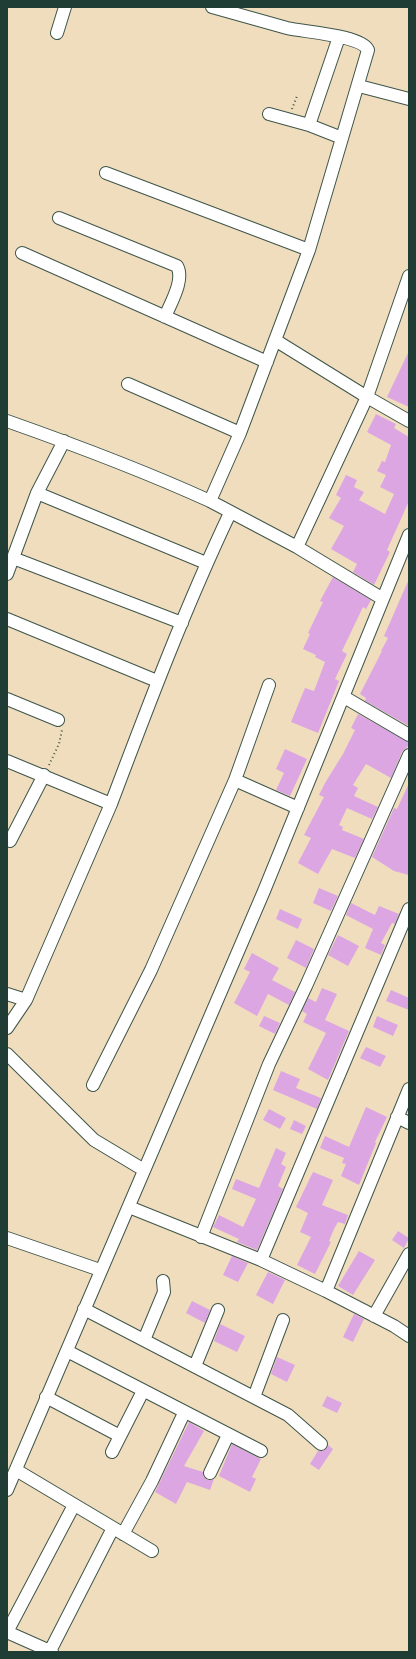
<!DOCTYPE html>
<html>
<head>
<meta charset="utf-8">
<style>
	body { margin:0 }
	#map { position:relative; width:416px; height:1659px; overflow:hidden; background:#f0ddbe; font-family:"Libre Caslon Text",serif }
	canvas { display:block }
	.frame { position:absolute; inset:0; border:8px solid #1f3d34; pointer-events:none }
</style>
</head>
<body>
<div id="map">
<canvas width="416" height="1659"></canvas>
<div class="frame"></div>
</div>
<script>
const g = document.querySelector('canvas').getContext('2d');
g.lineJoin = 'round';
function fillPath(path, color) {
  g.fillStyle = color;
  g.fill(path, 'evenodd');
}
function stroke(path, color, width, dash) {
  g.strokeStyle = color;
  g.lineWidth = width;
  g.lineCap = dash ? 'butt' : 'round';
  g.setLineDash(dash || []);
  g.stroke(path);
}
const building = new Path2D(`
	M 409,351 L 409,407 L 387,397 Z
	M 376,414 L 396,424 L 394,428 L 409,437 L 409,501 L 387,550 L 390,552 L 374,585 L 353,572 L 357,564 L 331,549 L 344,526 L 329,518 L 341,498 L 336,495 L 346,475 L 357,480 L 354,487 L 364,492 L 359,500 L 385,514 L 394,494 L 380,487 L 386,475 L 377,471 L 382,461 L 385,462 L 391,445 L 367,432 Z
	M 333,577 L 371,600 L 366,609 L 363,607 L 342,651 L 347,654 L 335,679 L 339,681 L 318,733 L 291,722 L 305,688 L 314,691 L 325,662 L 315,657 L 316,655 L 303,649 L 310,634 L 308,633 L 323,602 L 320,601 Z
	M 409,579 L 409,726 L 365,701 L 366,698 L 360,694 L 382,651 L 381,651 L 388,638 L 384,636 Z
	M 358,714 L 409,742 L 409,745 L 402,752 L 391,778 L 366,764 L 353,785 L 358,788 L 354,796 L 378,807 L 372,819 L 347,808 L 339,825 L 343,827 L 342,830 L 364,839 L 355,858 L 332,849 L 318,874 L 298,863 L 311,838 L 304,835 L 324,797 L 319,795 L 325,783 L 343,754 L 355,730 L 351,728 Z
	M 285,749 L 307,759 L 290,796 L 276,790 L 284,773 L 276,769 Z
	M 409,783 L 409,875 L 394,871 L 372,857 L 394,808 L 397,809 Z
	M 319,888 L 338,896 L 331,911 L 313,903 Z
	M 351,903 L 375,915 L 379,906 L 399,914 L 395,924 L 392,923 L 381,943 L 385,945 L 381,955 L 365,948 L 373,929 L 346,915 Z
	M 280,909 L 302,919 L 298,929 L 276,919 Z
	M 338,935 L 359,946 L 348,966 L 328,955 Z
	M 296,940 L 314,949 L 306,968 L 287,958 Z
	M 252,953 L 279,968 L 272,980 L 295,992 L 289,1005 L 268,994 L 257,1016 L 234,1003 L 250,972 L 244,969 Z
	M 322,988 L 337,994 L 325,1020 L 349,1031 L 328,1080 L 308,1069 L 326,1033 L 303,1022 L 307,1014 L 302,1011 L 308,998 L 316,1002 Z
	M 391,990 L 409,998 L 409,1010 L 386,1001 Z
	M 264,1016 L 280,1023 L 275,1034 L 259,1026 Z
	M 377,1016 L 398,1025 L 393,1036 L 373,1027 Z
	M 366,1047 L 386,1056 L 380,1067 L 360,1058 Z
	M 281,1071 L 300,1079 L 296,1088 L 321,1098 L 317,1109 L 273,1090 Z
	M 366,1107 L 387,1117 L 375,1142 L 376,1143 L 359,1185 L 341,1176 L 346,1164 L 342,1163 L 344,1158 L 320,1148 L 325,1136 L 349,1147 Z
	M 269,1109 L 286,1118 L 280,1129 L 263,1120 Z
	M 294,1120 L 306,1126 L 302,1134 L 290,1129 Z
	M 276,1148 L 286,1153 L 281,1164 L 286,1167 L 278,1186 L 283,1189 L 257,1250 L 237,1242 L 239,1239 L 213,1227 L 219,1215 L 243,1227 L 256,1199 L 232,1189 L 236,1179 L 259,1188 Z
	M 313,1172 L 333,1180 L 322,1205 L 348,1215 L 345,1224 L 338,1222 L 334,1229 L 329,1241 L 331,1242 L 315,1274 L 297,1265 L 311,1237 L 300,1232 L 308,1213 L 296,1207 Z
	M 398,1231 L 409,1238 L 404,1248 L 392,1240 Z
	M 359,1251 L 375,1260 L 353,1295 L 338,1286 Z
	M 232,1256 L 248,1263 L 238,1282 L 223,1275 Z
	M 268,1272 L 285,1280 L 273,1304 L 256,1295 Z
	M 192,1301 L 210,1310 L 205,1323 L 186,1313 Z
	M 354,1314 L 364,1319 L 353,1342 L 343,1337 Z
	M 220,1324 L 245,1336 L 237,1352 L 214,1341 Z
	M 277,1357 L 295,1365 L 287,1382 L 271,1374 Z
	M 327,1396 L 342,1403 L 337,1413 L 322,1406 Z
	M 189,1422 L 204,1431 L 184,1466 L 203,1472 L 204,1477 L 207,1480 L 214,1479 L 210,1490 L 187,1482 L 176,1504 L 155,1492 Z
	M 232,1444 L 261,1459 L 252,1477 L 256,1479 L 250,1492 L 219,1476 Z
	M 328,1445 L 333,1449 L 319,1470 L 310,1464 L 318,1451 L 324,1451 Z`);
const path = new Path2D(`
	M 292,109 L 297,96
	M 49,765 L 59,744 L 62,730`);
const minor = new Path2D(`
	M 57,33 L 65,7
	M 359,86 L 409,99
	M 269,114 L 309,125 L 342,138
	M 309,125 L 339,37
	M 106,173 L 309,250
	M 59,218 L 177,266 C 185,280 170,304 165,317
	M 22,253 L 267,362
	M 275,340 L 367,397 L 409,421
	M 128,384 L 240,433
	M 7,421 C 75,445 144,471 210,501 L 240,433 L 309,250 L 368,50 C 361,35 303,32 287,28 C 262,21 237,14 212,7
	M 37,493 L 206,563
	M 210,501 L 297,547 L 383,599
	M 297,547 L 367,397 L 409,276
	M 13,558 L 182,623
	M 7,574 L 37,493 L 64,441
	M 7,619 L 157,681
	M 344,697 L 409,735
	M 7,699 L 58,720
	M 7,761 L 111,804 C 148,706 185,608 230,513
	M 235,780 L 269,685
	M 10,841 L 44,775
	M 7,994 L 26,1000 L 111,804
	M 7,1028 L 26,1000
	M 7,1054 L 94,1140 L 144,1170
	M 93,1085 L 151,970 L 235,780 L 298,808
	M 397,1117 L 409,1123
	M 129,1207 L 261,1260 L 326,1291 L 394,1326 L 409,1336
	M 201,1237 L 269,1064 L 306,986 L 409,755
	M 7,1238 L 100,1270
	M 261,1260 L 409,909
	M 326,1291 L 409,1089
	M 84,1309 L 288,1415 L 321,1444
	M 374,1316 L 409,1254
	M 144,1340 L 164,1292 L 163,1281
	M 67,1351 L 261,1451
	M 195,1366 L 218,1310
	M 46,1397 L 120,1436
	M 254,1397 L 283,1320
	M 112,1452 L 143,1391
	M 16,1470 L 152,1551
	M 210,1473 L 228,1435
	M 7,1490 L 264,891 L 409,535
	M 123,1534 L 152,1481 L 184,1413
	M 7,1632 L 74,1505
	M 7,1632 L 52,1652
	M 50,1651 L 113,1528`);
fillPath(building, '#dca6e3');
stroke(minor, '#3e5549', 14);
stroke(path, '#3e5549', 2, [1, 3]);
stroke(minor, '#fff', 12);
</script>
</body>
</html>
